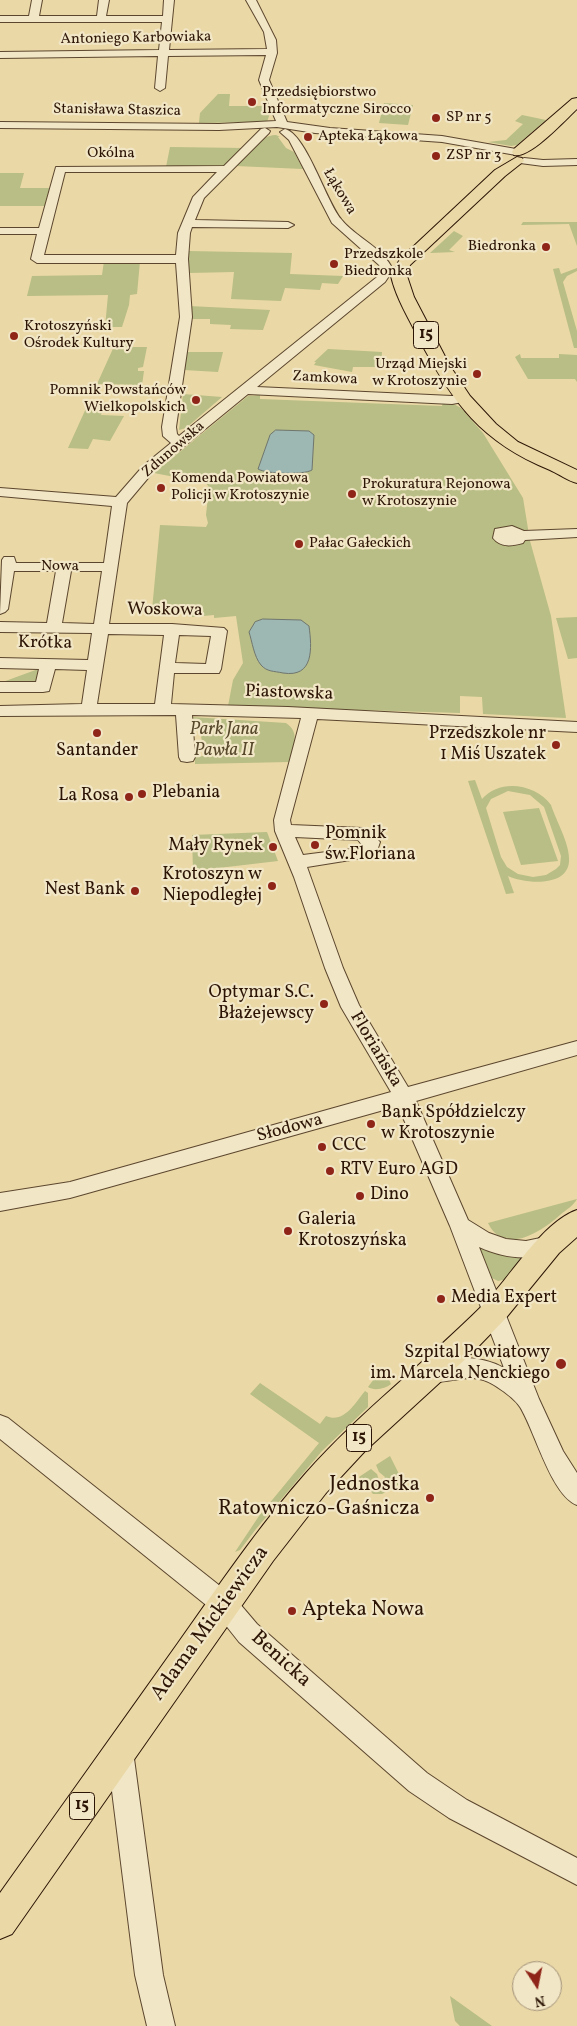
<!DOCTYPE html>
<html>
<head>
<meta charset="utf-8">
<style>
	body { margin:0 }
	#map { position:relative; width:577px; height:2026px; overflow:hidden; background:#ead8a6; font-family:Vollkorn,serif }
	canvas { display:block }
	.north { position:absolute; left:512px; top:1961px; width:50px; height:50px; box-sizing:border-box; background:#f1e6c5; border:1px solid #a39279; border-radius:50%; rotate:169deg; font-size:14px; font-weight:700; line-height:20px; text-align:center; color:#2d1506 }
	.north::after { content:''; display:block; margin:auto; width:18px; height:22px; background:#8f2418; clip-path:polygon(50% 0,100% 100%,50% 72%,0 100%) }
</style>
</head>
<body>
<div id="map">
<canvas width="577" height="2026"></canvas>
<div class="north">N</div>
</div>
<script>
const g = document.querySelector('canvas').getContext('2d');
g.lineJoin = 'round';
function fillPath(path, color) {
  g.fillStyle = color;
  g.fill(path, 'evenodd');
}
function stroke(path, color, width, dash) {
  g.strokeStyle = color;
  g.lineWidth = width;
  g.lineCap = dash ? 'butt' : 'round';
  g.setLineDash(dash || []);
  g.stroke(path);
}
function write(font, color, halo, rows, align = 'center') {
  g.font = font + ' Vollkorn,serif';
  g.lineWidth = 4.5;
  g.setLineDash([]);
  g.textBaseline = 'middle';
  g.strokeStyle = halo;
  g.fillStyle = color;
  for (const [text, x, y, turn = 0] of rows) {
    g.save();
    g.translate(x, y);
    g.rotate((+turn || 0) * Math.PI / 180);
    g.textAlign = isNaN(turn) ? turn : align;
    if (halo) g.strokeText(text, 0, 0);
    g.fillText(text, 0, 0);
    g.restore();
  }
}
const green = new Path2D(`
	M 218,94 L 230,94 L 229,106 L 263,106 L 270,113 L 267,122 L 199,123 L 200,113 Z
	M 384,103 L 413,105 L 408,125 L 379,123 Z
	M 522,115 L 546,120 L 517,145 L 511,146 L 488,142 L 506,140 L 523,124 L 515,121 Z
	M 276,135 L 280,137 L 278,137 L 286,148 L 294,152 L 303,169 L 236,166 C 247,155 258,135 276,135 Z
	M 170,147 L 244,148 L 225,167 L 166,167 Z
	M 0,173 L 24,173 L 20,188 L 53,188 L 48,206 L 0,206 Z
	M 523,222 L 577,222 L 577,246 L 569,224 L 521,225 Z
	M 454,231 L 463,236 L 449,250 L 455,252 L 430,253 Z
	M 188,251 L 292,253 L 290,274 L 343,276 L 338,284 L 322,283 L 320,290 L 285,288 L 281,301 L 231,299 L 234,272 L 188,273 Z
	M 104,261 L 140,261 L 137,294 L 130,295 L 129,305 L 122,327 L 105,327 L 108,295 L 27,296 L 32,276 L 102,275 Z
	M 559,268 L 561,274 L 577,268 L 577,271 L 567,276 L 563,282 L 577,331 L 577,348 L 574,348 L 553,269 Z
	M 189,306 L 270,310 L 263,330 L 230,329 L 231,325 L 210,324 L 210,319 L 190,319 Z
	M 116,342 L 129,342 L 128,347 L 147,347 L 143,367 L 138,368 L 138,371 L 144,371 L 142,385 L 97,384 Z
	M 328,349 L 382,352 L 381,367 L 353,367 L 352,372 L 314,365 L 316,362 L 314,362 Z
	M 187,352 L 223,352 L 218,372 L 184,370 Z
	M 520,354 L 521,358 L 559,358 L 559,354 L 577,355 L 577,382 L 575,379 L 528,379 L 515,357 Z
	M 183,394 L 222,397 L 186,428 L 179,430 Z
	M 260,395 L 260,399 L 442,406 L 443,402 L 452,403 L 461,408 L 483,433 L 523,498 L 530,541 L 551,616 L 566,718 L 483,714 L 482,697 L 460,696 L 460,713 L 228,706 L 233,680 L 243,663 L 236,616 L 214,618 L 214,615 L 192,617 L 192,609 L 152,610 L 160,525 L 206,527 L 208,523 L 206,515 L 209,487 L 206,483 L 154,473 L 248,396 Z
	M 88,404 L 104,405 L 101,415 L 124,416 L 110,441 L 93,439 L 88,449 L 68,448 Z
	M 577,617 L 577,658 L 568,659 L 556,618 Z
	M 41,668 L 41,683 L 0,683 Z
	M 192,717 L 286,723 C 301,733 293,747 289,762 L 195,764 L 195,757 L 203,756 L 200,723 L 192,724 Z
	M 475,780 L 482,799 C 500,778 536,784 551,805 C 556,820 569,843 569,858 C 571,888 525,884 508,876 L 514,893 L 506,894 L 468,781 ZM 508,791 L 530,795 L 544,807 L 561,856 L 560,865 L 556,869 L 546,875 L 533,877 L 518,874 L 507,867 L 501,857 L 486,808 L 491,799 Z
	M 539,808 L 558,861 L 521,865 L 503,812 Z
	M 267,832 L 278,861 L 193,871 L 192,835 Z
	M 577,1199 C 574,1205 566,1210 560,1215 C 541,1232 504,1256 488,1223 Z
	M 478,1246 L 526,1255 L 507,1279 L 498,1281 L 492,1278 Z
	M 385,1371 L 391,1384 C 385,1389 374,1391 368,1387 L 374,1379 L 374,1374 Z
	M 260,1383 L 320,1424 L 326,1416 C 344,1424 355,1403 365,1391 L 368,1393 L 368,1407 L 322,1451 L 256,1529 L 240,1550 L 235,1552 L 259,1516 L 319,1443 L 250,1394 Z
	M 390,1456 L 403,1482 L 382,1494 L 373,1494 L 359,1477 L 371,1469 L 377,1474 L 379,1480 L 383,1481 L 385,1477 L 379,1472 L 376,1465 Z
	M 450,1996 L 492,2026 L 460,2026 L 455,2021 Z`);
const water = new Path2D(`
	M 276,430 L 309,431 L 314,435 L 312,470 C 304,475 266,474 258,469 L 270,435 Z
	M 263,619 L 301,620 L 309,626 C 312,648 314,678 283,673 C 274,671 267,672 261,665 C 254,657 252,641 249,632 L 255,622 Z`);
const minor = new Path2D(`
	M 32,0 L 42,0 L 39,16 L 97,16 L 99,0 L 109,0 L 106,16 L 163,16 L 164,0 L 174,0 L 169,50 L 267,49 L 264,32 L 246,0 L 256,0 L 276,40 L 277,53 L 269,80 L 287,122 L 330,128 L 442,136 L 516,149 L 521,152 L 516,155 L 442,142 L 315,133 L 277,127 L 219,130 L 0,128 L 0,122 L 219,124 L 276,121 L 259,80 L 266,55 L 168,56 L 165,88 L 160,91 L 155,88 L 158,56 L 0,58 L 0,52 L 159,50 L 162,22 L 0,22 L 0,16 L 29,16 Z
	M 265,128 L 270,131 L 269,133 L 204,198 L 195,220 L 288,222 L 294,225 L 288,228 L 192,227 L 190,233 L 188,259 L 192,317 L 176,427 L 177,434 L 179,436 L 377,277 L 381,270 L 379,265 L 332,223 L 289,140 L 280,132 L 285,129 C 306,134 326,201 341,219 C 356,238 383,247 393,270 L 385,282 L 257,387 L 452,396 L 463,394 L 470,398 L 468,401 L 452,404 L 248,394 L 154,471 L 127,503 L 109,624 L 172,624 L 224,628 L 227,631 L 221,669 L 219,673 L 174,673 L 171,704 L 288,707 L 577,722 L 577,732 L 317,719 L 290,820 L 291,825 L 362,828 L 368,830 L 380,842 L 377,851 L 369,857 L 307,867 L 343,968 L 359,1005 L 408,1087 L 577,1041 L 577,1055 L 416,1101 L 468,1220 L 489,1233 L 506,1239 L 526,1241 L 550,1236 L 557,1239 L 560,1245 L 557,1251 C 530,1261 506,1259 479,1247 L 539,1399 L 563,1451 L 577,1473 L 577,1505 C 551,1495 535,1431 520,1407 C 515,1399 502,1390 494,1385 C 468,1368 446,1388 423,1380 L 420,1373 L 423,1366 C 449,1356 479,1354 504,1368 L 450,1226 L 398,1106 L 70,1198 L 0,1211 L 0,1193 L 70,1182 L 391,1092 L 341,1007 L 325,968 L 294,877 L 275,831 L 274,820 L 301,718 L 192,715 L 195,757 L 193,761 L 187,762 L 181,761 L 179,757 L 176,715 L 0,716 L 0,706 L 82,704 L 87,670 L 55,669 L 49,691 L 43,692 L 0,692 L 0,682 L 36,682 L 39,669 L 0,668 L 0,658 L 88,660 L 92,633 L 0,632 L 0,622 L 47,623 L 56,571 L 14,571 L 8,609 L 5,612 L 0,614 L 2,560 L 4,557 L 14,557 L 16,563 L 104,563 L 112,506 L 0,496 L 0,488 L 116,497 L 144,465 L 171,443 L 163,436 L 162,427 L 180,317 L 176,263 L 37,263 L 31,259 L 37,234 L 0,234 L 0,228 L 39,228 L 56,167 L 224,166 L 261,129 ZM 65,172 L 217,172 L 193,197 L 178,233 L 176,255 L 44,255 ZM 71,571 L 102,571 L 94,624 L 62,623 ZM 108,634 L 164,635 L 155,704 L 97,704 ZM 179,635 L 211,636 L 206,664 L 175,663 ZM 295,837 L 358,840 L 362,845 L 358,848 L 303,855 Z
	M 524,158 L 543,160 L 577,159 L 577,165 L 543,166 L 520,163 L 519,161 Z
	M 512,526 L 524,531 L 577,529 L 577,537 L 525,540 L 523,543 C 512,546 501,548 493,538 L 495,529 Z
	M 0,1415 L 8,1418 L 234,1597 L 257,1624 L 427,1773 L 467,1800 L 577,1858 L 577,1885 L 449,1818 L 409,1791 L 239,1642 L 216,1613 L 0,1439 Z
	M 120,1738 L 129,1742 L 133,1751 L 163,1975 L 175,2026 L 147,2026 L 135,1975 L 107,1751 L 111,1742 Z`);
const major = new Path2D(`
	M 577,98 L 577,109 C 565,120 530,159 514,155 L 512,152 L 514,149 L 572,99 Z
	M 517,157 L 522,158 L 524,161 L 505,176 L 410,265 L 407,276 L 414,297 L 450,366 L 470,396 L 496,424 L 518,442 L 577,470 L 577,483 C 568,481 559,474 550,470 C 481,442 453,403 419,339 C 409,319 396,298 391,276 L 400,259 L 495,170 Z
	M 577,1210 L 577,1237 L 559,1253 L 505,1319 L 472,1353 L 365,1451 L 326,1493 L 273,1561 L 12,1934 L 0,1939 L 0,1893 C 59,1810 119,1726 178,1643 C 219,1585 259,1526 306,1473 C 360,1412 425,1363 483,1305 C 509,1279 542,1222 577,1210 Z`);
const markers = [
	[252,102,5,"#8f2418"],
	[436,118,5,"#8f2418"],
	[308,137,5,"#8f2418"],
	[436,156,5,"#8f2418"],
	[546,247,5,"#8f2418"],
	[334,264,5,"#8f2418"],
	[14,336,5,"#8f2418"],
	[477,374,5,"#8f2418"],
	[196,400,5,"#8f2418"],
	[161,488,5,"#8f2418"],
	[352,494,5,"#8f2418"],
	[299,544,5,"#8f2418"],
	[97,733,5,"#8f2418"],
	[556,745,5,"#8f2418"],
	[142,794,5,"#8f2418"],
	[129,797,5,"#8f2418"],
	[315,845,5,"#8f2418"],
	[273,847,5,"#8f2418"],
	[272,886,5,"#8f2418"],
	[135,891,5,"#8f2418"],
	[324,1004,5,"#8f2418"],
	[371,1124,5,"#8f2418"],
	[322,1147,5,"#8f2418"],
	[330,1171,5,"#8f2418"],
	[360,1196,5,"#8f2418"],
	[288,1231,5,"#8f2418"],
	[441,1299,5,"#8f2418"],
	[561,1364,6,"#8f2418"],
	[430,1498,5,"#8f2418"],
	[292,1611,5,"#8f2418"]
];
const farStreetnames = [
	["Antoniego Karbowiaka",136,39,-1],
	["Stanisława Staszica",117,111,1],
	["Okólna",111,154],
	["Łąkowa",339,192,59],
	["Zamkowa",325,379,3],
	["Zdunowska",174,450,-41],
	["Nowa",60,567]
];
const farPoinames = [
	["Przedsiębiorstwo",262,93],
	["Informatyczne Sirocco",262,110],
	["SP nr 5",446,118],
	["Apteka Łąkowa",318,137],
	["ZSP nr 3",446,156],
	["Biedronka",536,247,"right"],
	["Przedszkole",344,255],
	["Biedronka",344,272],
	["Krotoszyński",24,327],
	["Ośrodek Kultury",24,344],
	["Urząd Miejski",467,365,"right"],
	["w Krotoszynie",467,382,"right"],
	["Pomnik Powstańców",186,391,"right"],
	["Wielkopolskich",186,408,"right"],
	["Komenda Powiatowa",171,479],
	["Policji w Krotoszynie",171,496],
	["Prokuratura Rejonowa",362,485],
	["w Krotoszynie",362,502],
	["Pałac Gałeckich",309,544]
];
const shields = [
	[426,335,25],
	[359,1438,25],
	[82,1806,25]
];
const shieldNames = [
	["15",426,335],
	["15",359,1438],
	["15",82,1806]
];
const streetNames = [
	["Woskowa",165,611,1],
	["Krótka",45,644,1],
	["Piastowska",289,694,2],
	["Floriańska",375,1050,59],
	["Słodowa",290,1129,-15]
];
const parkNames = [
	["Park Jana",224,731],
	["Pawła II",224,752]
];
const poiNames = [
	["Przedszkole nr",546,735,"right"],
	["1 Miś Uszatek",546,756,"right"],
	["Santander",97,752,"center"],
	["Plebania",152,794],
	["La Rosa",119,797,"right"],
	["Pomnik",325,835],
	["św.Floriana",325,856],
	["Mały Rynek",263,847,"right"],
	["Krotoszyn w",262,876,"right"],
	["Niepodległej",262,897,"right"],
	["Nest Bank",125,891,"right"],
	["Optymar S.C.",314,994,"right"],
	["Błażejewscy",314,1015,"right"],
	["Bank Spółdzielczy",381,1114],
	["w Krotoszynie",381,1135],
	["CCC",332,1147],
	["RTV Euro AGD",340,1171],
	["Dino",370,1196],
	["Galeria",298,1221],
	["Krotoszyńska",298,1242],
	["Media Expert",451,1299],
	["Szpital Powiatowy",550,1354,"right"],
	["im. Marcela Nenckiego",550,1375,"right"]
];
const nearPoinames = [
	["Jednostka",420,1486],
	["Ratowniczo-Gaśnicza",420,1510],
	["Apteka Nowa",302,1611,"left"]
];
const nearStreetnames = [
	["Adama Mickiewicza",211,1624,-54],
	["Benicka",280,1660,42]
];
fillPath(green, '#b8be85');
fillPath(water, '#9db7b3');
stroke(water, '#70766e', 1);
stroke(minor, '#5c462e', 2);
stroke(major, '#2d1506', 2);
fillPath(minor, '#f1e6c5');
fillPath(major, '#ead8a6');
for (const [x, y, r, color] of markers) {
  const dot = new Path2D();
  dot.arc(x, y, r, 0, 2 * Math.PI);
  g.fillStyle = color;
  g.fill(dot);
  stroke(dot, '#f1e6c5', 2);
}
write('15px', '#2d1506', '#f1e6c5', farStreetnames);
write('15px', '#2d1506', '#f1e6c5', farPoinames, 'left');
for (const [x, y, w] of shields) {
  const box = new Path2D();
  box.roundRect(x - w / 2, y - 13.5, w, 27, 4);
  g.fillStyle = '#f1e6c5';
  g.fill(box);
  stroke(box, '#2d1506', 1);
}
write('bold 16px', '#2d1506', null, shieldNames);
write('18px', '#2d1506', '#f1e6c5', streetNames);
write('italic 18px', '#57482c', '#f1e6c5', parkNames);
write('18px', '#2d1506', '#f1e6c5', poiNames, 'left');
write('21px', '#2d1506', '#f1e6c5', nearPoinames, 'right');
write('21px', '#2d1506', '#f1e6c5', nearStreetnames);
</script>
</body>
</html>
